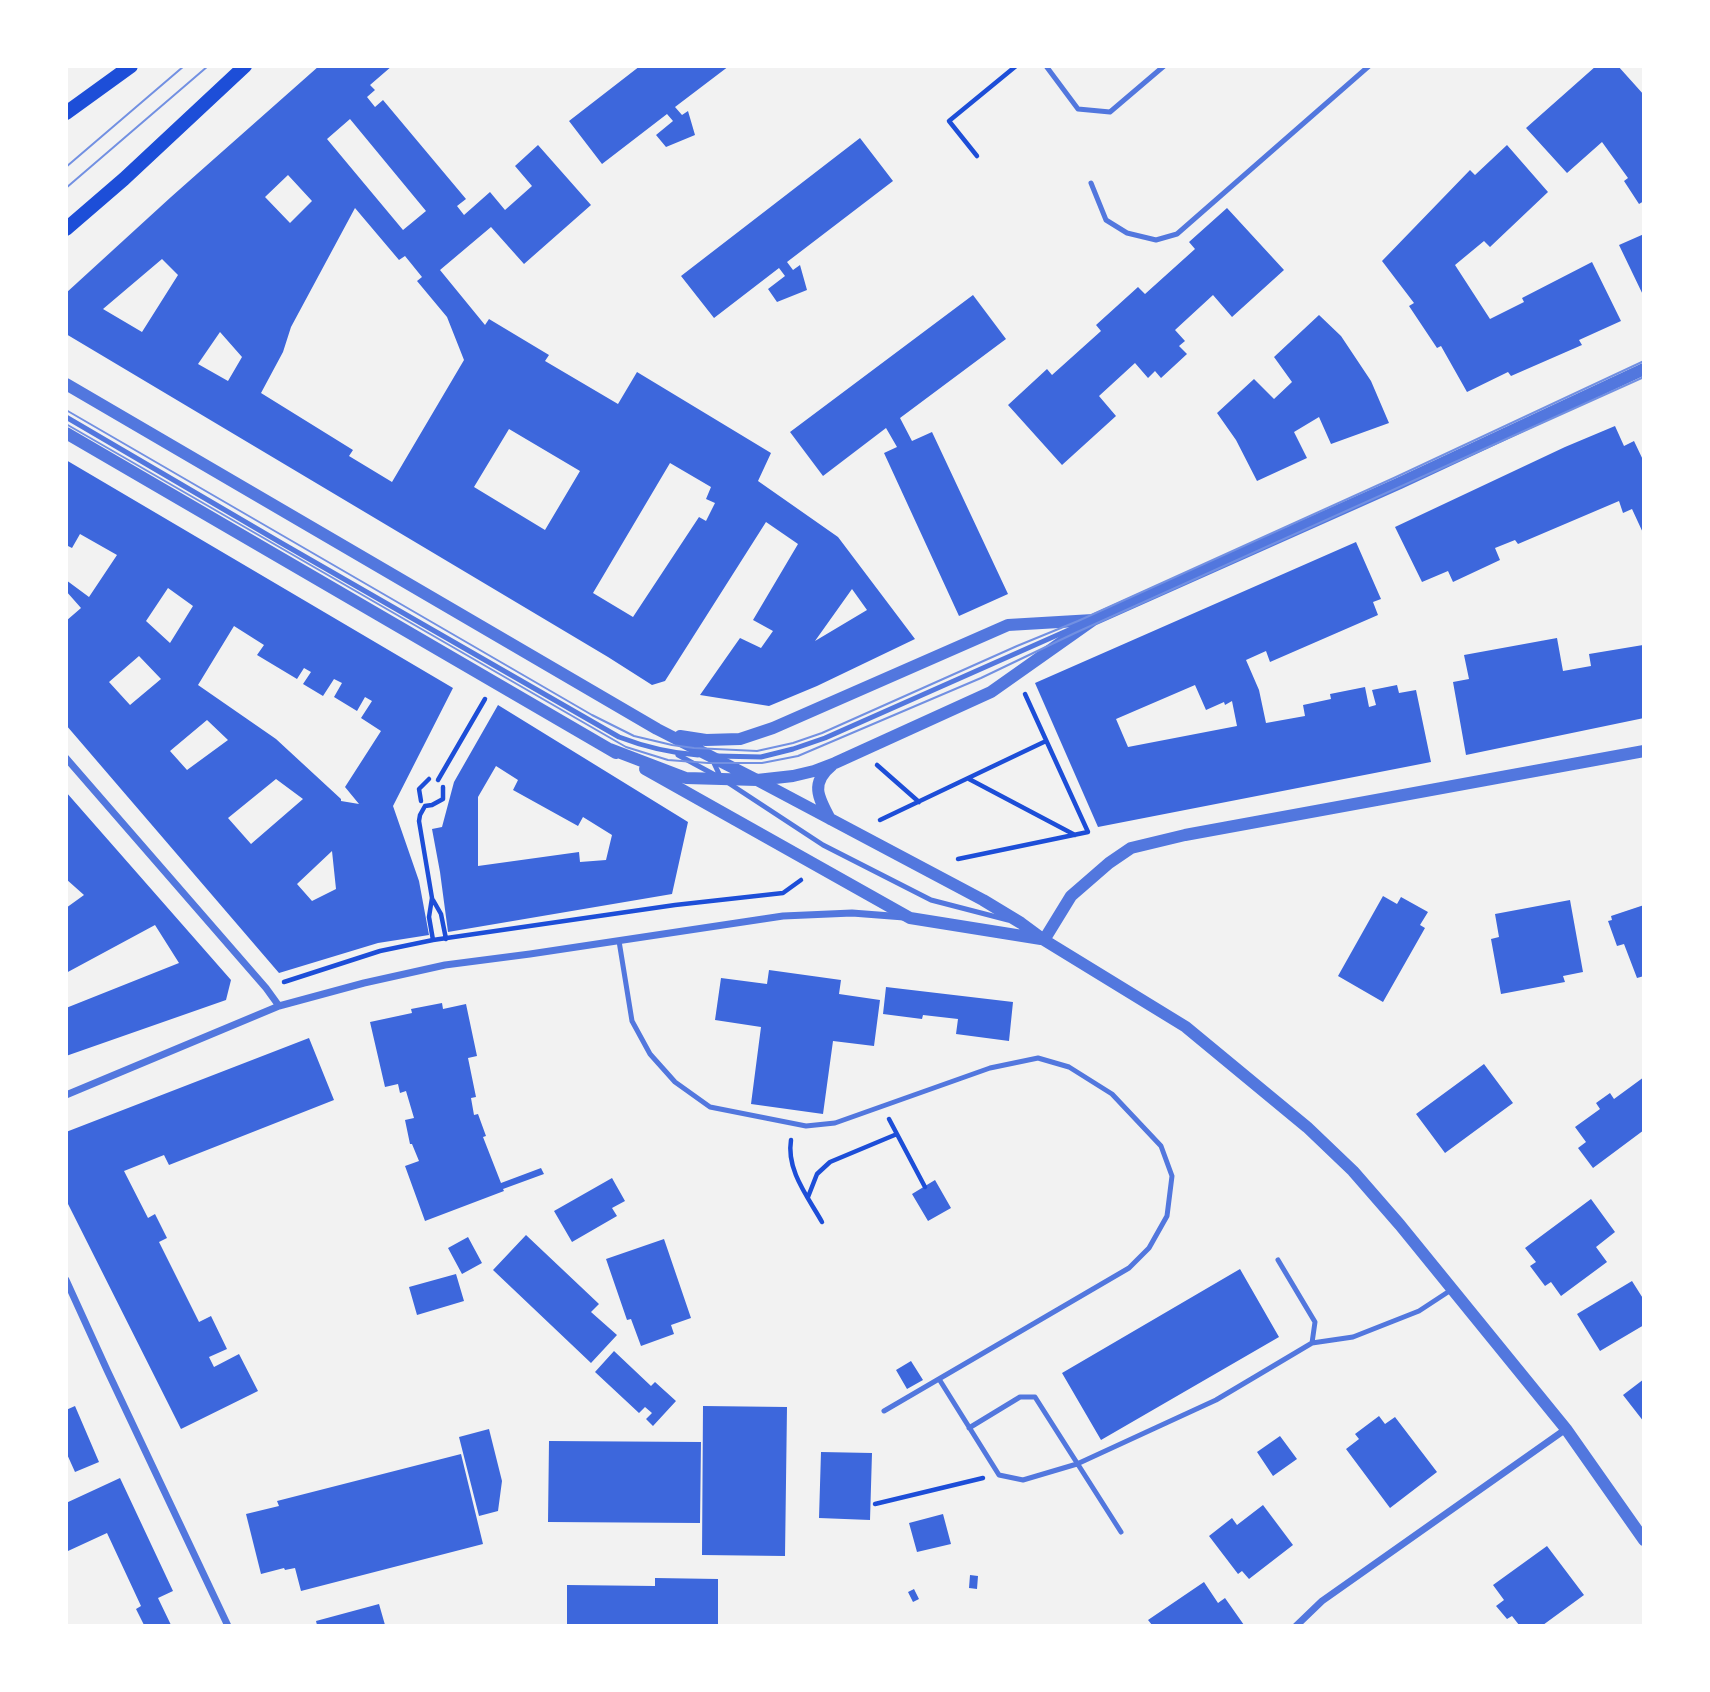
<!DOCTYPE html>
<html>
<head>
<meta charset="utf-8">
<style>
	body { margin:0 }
	#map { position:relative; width:1710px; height:1692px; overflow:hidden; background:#f2f2f2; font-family:"Source Sans 3",sans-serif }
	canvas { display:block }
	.frame { position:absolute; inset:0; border:68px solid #fff; pointer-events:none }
</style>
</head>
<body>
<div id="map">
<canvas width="1710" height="1692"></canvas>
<div class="frame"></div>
</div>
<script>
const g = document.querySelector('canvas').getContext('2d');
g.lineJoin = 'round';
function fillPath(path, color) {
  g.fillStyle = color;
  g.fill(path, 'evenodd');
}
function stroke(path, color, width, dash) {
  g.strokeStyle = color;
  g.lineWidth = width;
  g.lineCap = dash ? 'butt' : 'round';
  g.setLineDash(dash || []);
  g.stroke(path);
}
const building = new Path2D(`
	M 319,66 L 392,66 L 370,85 L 375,90 L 367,97 L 375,107 L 383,100 L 466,199 L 457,206 L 464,215 L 490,192 L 505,210 L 532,186 L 515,166 L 538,145 L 591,205 L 524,264 L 491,227 L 440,270 L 485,325 L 489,319 L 549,355 L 545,361 L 618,404 L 637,372 L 771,453 L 758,481 L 838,537 L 915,639 L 817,686 L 769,706 L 700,695 L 740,638 L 761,648 L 773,631 L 753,620 L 798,544 L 766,522 L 665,681 L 652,685 L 608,657 L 66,334 L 66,293 L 171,197 ZM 350,119 L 426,211 L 403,230 L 327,139 ZM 288,175 L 312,201 L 290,223 L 265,197 ZM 355,208 L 399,260 L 405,256 L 422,277 L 417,281 L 447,317 L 464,360 L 392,482 L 349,456 L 353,450 L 261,393 L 283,352 L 291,327 ZM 162,259 L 178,275 L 142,332 L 103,309 ZM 220,332 L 242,357 L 228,381 L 198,364 ZM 509,429 L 580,471 L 545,530 L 474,487 ZM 670,463 L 711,487 L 706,499 L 715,503 L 706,521 L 699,517 L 633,617 L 593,593 ZM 852,589 L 867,610 L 815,641 Z
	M 640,66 L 729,66 L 675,107 L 682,115 L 688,111 L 695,135 L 666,147 L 656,135 L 673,121 L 667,114 L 602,164 L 569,121 Z
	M 1596,66 L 1618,66 L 1644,95 L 1644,201 L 1639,204 L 1624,181 L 1628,178 L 1602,142 L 1567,173 L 1526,128 Z
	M 860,138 L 893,181 L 787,262 L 793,270 L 800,265 L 807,290 L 777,302 L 768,289 L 785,276 L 779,268 L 714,318 L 681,276 Z
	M 1507,145 L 1548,192 L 1490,247 L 1484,241 L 1455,265 L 1490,319 L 1524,302 L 1522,298 L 1592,262 L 1621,321 L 1579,340 L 1582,345 L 1511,376 L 1508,372 L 1467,392 L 1441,346 L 1437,348 L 1409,306 L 1414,303 L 1382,261 L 1470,170 L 1475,175 Z
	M 1227,208 L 1284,270 L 1232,317 L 1213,295 L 1175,330 L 1185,341 L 1179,346 L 1187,354 L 1161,378 L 1155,371 L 1148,378 L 1135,363 L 1099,396 L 1116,416 L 1062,465 L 1008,405 L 1047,369 L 1052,375 L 1101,331 L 1096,325 L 1138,287 L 1145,294 L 1195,249 L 1189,242 Z
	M 1644,234 L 1644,297 L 1619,245 Z
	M 973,295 L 1006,339 L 900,418 L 912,441 L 932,432 L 1008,594 L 959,616 L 884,453 L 897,447 L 886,428 L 823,476 L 790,432 Z
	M 1319,315 L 1341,336 L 1371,381 L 1389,423 L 1331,444 L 1319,417 L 1294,432 L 1307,458 L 1257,481 L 1236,440 L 1217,413 L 1254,379 L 1274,399 L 1292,382 L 1274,357 Z
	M 1615,426 L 1624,446 L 1634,441 L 1644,462 L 1644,535 L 1632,509 L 1623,513 L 1619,501 L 1518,544 L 1515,540 L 1495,548 L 1500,560 L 1453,582 L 1448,571 L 1422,582 L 1395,527 L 1565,447 Z
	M 66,460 L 453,688 L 393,806 L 419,881 L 429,935 L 378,943 L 279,973 L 66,725 L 66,621 L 81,608 L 66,591 L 66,580 L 89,597 L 117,555 L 80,534 L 72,548 L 66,545 ZM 168,588 L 193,606 L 170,643 L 146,621 ZM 234,626 L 264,645 L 257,655 L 297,679 L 304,668 L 311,672 L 303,684 L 323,696 L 334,679 L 342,683 L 334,697 L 357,711 L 365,697 L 372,701 L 361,718 L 381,731 L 345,787 L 359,804 L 341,801 L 341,799 L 276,739 L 198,685 ZM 139,656 L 161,679 L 130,705 L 109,682 ZM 207,720 L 228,740 L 187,770 L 170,751 ZM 276,779 L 303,799 L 251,844 L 228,818 ZM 332,851 L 336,889 L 312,901 L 297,884 Z
	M 1356,542 L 1381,599 L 1373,602 L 1378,615 L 1270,662 L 1266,651 L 1246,660 L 1259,690 L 1266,723 L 1305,716 L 1303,705 L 1331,699 L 1330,694 L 1365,687 L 1369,707 L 1376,705 L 1372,690 L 1397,685 L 1399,693 L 1416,690 L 1431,762 L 1098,827 L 1035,683 ZM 1195,685 L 1206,710 L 1224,702 L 1225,705 L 1232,701 L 1237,726 L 1128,747 L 1116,719 Z
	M 1557,638 L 1563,671 L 1591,666 L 1589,654 L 1643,645 L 1644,718 L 1466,755 L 1453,682 L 1469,679 L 1464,655 Z
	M 498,705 L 688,822 L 672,894 L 448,932 L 440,872 L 432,829 L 442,827 L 454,782 ZM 496,766 L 518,780 L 513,790 L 578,826 L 583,817 L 612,835 L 606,860 L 580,862 L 579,852 L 478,866 L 478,797 Z
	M 66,792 L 231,980 L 226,1000 L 66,1056 L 66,1008 L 179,963 L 155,925 L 66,973 L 66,908 L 84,895 L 66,879 Z
	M 1383,896 L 1397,904 L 1401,897 L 1428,912 L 1420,925 L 1425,928 L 1383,1002 L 1338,976 Z
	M 1570,900 L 1583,972 L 1563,976 L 1565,982 L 1501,994 L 1491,939 L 1499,937 L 1495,914 Z
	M 1644,905 L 1644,976 L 1637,978 L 1624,944 L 1617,946 L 1608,921 L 1612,920 L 1611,916 Z
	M 769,970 L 841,980 L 839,994 L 880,1000 L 874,1046 L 833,1041 L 823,1114 L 751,1104 L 761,1027 L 715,1020 L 721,978 L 767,984 Z
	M 886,987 L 1013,1002 L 1009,1041 L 956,1034 L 958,1019 L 923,1015 L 922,1019 L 883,1014 Z
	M 442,1003 L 443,1009 L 466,1004 L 477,1056 L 468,1058 L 476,1097 L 471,1098 L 474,1115 L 478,1114 L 486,1136 L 483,1137 L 501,1183 L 541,1168 L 544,1174 L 503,1189 L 504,1191 L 425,1221 L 405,1166 L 419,1161 L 412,1144 L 410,1144 L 405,1120 L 414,1118 L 406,1091 L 400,1093 L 398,1084 L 385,1087 L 370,1022 L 412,1013 L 411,1009 Z
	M 309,1038 L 334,1100 L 169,1165 L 164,1155 L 124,1171 L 148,1218 L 155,1214 L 167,1238 L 159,1242 L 199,1322 L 211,1316 L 227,1349 L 209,1357 L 214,1367 L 239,1354 L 258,1391 L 181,1429 L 66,1200 L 66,1132 Z
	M 1484,1064 L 1513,1103 L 1445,1153 L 1416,1114 Z
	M 1644,1077 L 1644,1130 L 1593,1168 L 1578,1148 L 1586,1142 L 1575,1127 L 1600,1109 L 1596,1103 L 1610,1093 L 1614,1099 Z
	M 612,1178 L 625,1201 L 612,1208 L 617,1216 L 572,1242 L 554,1211 Z
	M 935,1180 L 951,1208 L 928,1221 L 912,1194 Z
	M 1591,1199 L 1615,1232 L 1596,1247 L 1607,1262 L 1561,1296 L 1551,1282 L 1545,1286 L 1530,1266 L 1536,1262 L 1525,1248 Z
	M 526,1235 L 599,1304 L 591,1312 L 617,1335 L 591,1363 L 493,1270 Z
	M 468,1237 L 482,1263 L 462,1274 L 448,1248 Z
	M 664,1239 L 691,1318 L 671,1325 L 674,1334 L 641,1346 L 631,1319 L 627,1320 L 606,1259 Z
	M 1240,1269 L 1279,1337 L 1101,1440 L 1062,1373 Z
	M 456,1274 L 464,1301 L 417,1315 L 409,1287 Z
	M 1632,1281 L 1644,1300 L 1644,1325 L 1600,1351 L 1577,1314 Z
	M 614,1351 L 651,1386 L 655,1382 L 676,1401 L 653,1426 L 646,1419 L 652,1413 L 645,1407 L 639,1413 L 595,1372 Z
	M 911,1361 L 923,1380 L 907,1389 L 896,1370 Z
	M 1644,1379 L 1644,1422 L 1623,1395 Z
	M 75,1406 L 99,1462 L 75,1472 L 66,1452 L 66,1410 Z
	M 703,1406 L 787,1407 L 785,1556 L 702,1555 Z
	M 1379,1416 L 1385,1424 L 1395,1417 L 1437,1472 L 1390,1508 L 1346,1449 L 1359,1439 L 1355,1434 Z
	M 489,1429 L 502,1481 L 498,1511 L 479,1516 L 459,1437 Z
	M 1280,1436 L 1297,1459 L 1273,1476 L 1257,1452 Z
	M 549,1441 L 701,1442 L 700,1523 L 548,1522 Z
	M 821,1452 L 872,1453 L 870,1520 L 819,1518 Z
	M 461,1454 L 483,1544 L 301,1591 L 295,1568 L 285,1570 L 284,1568 L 261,1574 L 246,1514 L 279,1506 L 277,1501 Z
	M 120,1478 L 173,1591 L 158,1598 L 171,1625 L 144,1625 L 136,1609 L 141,1606 L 107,1533 L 68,1551 L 66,1547 L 66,1503 Z
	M 1263,1505 L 1293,1545 L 1249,1579 L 1242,1571 L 1238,1574 L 1209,1536 L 1232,1518 L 1237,1525 Z
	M 943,1514 L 951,1544 L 917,1552 L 909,1523 Z
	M 1547,1546 L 1584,1595 L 1543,1625 L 1519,1625 L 1512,1616 L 1507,1619 L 1496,1606 L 1504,1600 L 1493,1585 Z
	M 970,1575 L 978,1576 L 977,1589 L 969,1588 Z
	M 655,1578 L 718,1579 L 718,1625 L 567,1625 L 567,1585 L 655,1586 Z
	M 1204,1582 L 1218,1603 L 1225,1598 L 1244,1625 L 1152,1625 L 1148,1620 Z
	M 914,1589 L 919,1599 L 913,1602 L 908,1592 Z
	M 379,1604 L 385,1625 L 317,1625 L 316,1621 Z`);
const path = new Path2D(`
	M 977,156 L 949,121 L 1016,66
	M 877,765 L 919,802
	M 969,779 L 1075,835
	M 438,780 L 485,699
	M 421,801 L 419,789 L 429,779
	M 880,820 L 1046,741
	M 958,859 L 1088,832 L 1025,694
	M 433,900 L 441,914 L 446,939
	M 433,940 L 429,917 L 432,898 L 419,821 L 420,815 L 425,806 L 432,805 L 443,799 L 443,787
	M 284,982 L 380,951 L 433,940 L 675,905 L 783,893 L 801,880
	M 889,1119 L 925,1187
	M 791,1140 C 786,1170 808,1197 822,1222
	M 808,1197 L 817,1174 L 830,1162 L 897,1134
	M 875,1504 L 983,1478`);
const service = new Path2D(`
	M 1046,66 L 1078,109 L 1110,112 L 1164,66
	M 1091,183 L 1106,220 L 1127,233 L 1156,240 L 1177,234 L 1369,66
	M 66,417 L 283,544 L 619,737 C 645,747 670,753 698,755
	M 678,755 L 715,775
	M 718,756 L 761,757 L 793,749 L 825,738 L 1071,629
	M 712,759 L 721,778
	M 727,782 L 823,845 L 931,900 L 1008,920
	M 619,941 L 632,1021 L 650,1054 L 675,1082 L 710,1107 L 806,1126 L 835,1123 L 990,1068 L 1038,1058 L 1069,1067 L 1112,1094 L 1161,1146 L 1172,1176 L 1167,1216 L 1149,1248 L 1129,1268 L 884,1411
	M 1312,1343 L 1353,1337 L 1419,1311 L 1451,1290
	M 939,1379 L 999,1475 L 1023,1480 L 1077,1464 L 1216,1400 L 1312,1343 L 1315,1322 L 1278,1260
	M 969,1428 L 1020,1397 L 1035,1397 L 1121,1532`);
const minor = new Path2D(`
	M 66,758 L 266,988 L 279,1006
	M 66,1095 L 279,1006 L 364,983 L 445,965 L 530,954 L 783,916 L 852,913 L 904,917
	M 66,1280 L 107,1370 L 228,1626
	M 1296,1626 L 1322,1601 L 1566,1429`);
const tertiary = new Path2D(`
	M 66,384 L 657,729 L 757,780 L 983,900 L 1021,923 L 1044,940 L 1186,1027 L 1307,1127 L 1353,1171 L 1400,1225 L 1566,1429 L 1644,1540
	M 66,433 L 616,753
	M 680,736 L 706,740 L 740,739 L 773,728 L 1008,625 L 1093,620
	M 610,749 L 686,778 L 757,780 L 793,776 L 814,771 L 835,763 L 991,692 L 1093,620 L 1400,483 L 1644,369
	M 645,769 L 910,918 L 1041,939
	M 830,819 C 818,797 810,783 832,765
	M 1044,940 L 1071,896 L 1109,863 L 1131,848 L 1185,835 L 1644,751`);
const secondary = new Path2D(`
	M 66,113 L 131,66
	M 66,229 L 124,179 L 245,66`);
const tram = new Path2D(`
	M 66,167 L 184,66
	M 66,188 L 208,66
	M 66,410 L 592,715 L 634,736 L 672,745 L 694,748 L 757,751 L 793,743 L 822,733 L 1017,646 L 1078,621 L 1396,477 L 1644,361
	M 66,424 L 626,747 L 668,760 L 708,763 L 762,763 L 798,756 L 981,678 L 1075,633 L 1644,377`);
fillPath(building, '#3d67dc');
stroke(path, '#1d4ed8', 4.5);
stroke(service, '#5277de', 5);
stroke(minor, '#5277de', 7);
stroke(tertiary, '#5277de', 12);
stroke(secondary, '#1d4ed8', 14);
stroke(tram, '#7290e2', 2);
</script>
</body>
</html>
